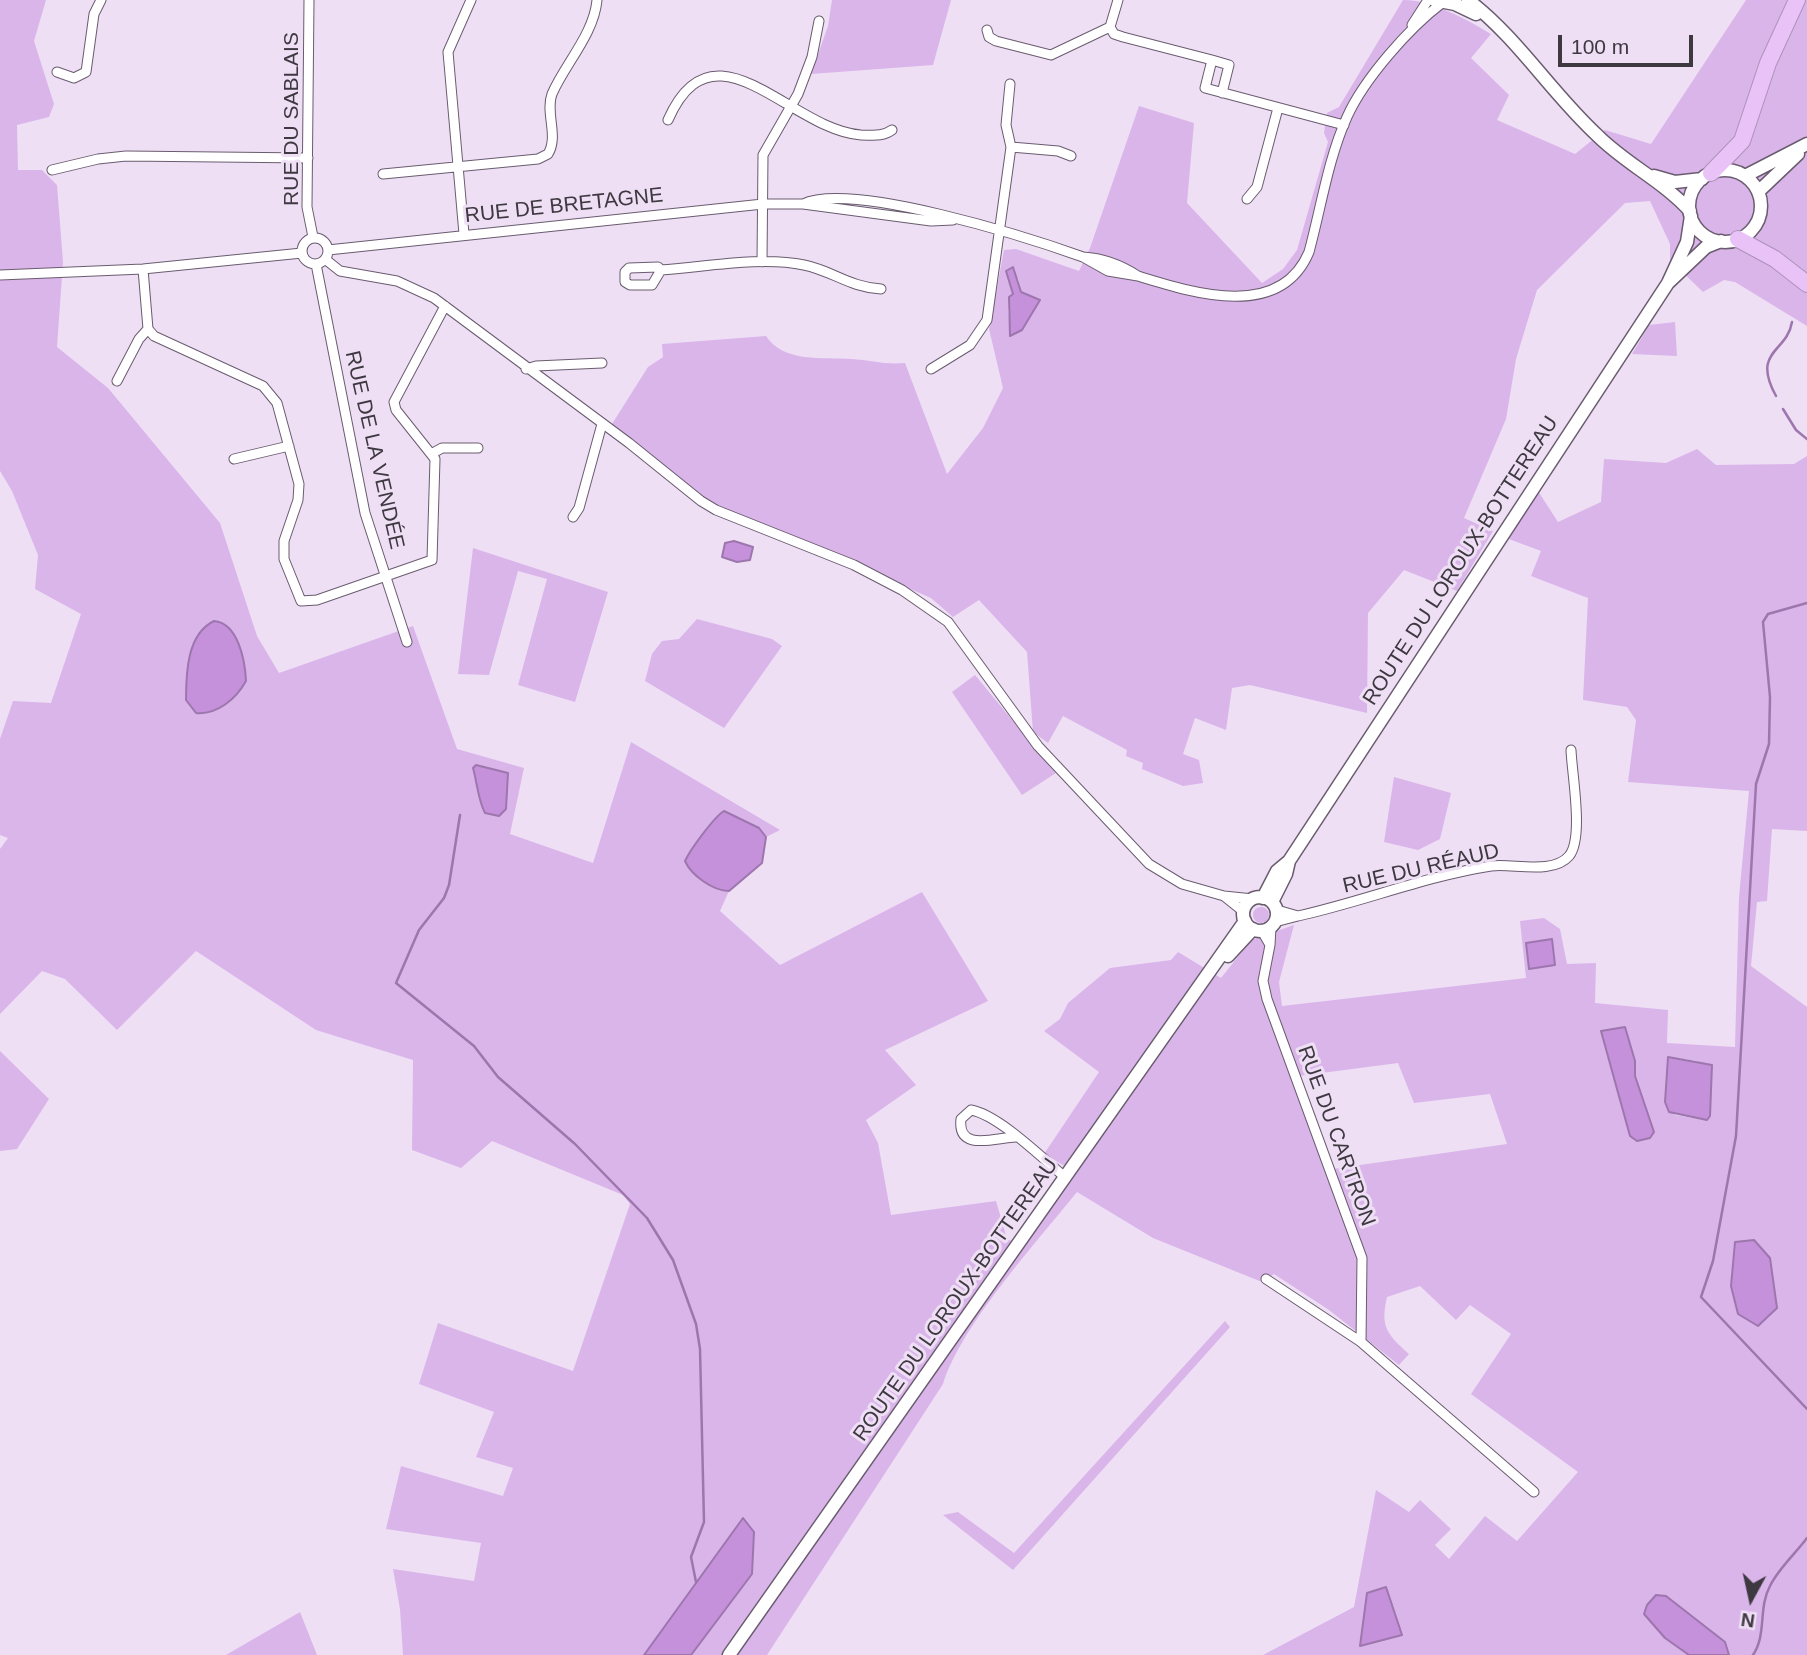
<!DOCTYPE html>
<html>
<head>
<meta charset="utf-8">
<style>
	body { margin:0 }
	#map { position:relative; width:1807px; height:1655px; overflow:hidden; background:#eedff5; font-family:Helvetica,sans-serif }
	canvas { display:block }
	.north { position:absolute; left:1716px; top:1564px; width:70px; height:70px; -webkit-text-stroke:5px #eedff5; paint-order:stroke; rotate:188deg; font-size:19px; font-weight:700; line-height:28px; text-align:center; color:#3e3841 }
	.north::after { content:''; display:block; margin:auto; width:24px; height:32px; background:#3e3841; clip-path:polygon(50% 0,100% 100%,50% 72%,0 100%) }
	.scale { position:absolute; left:1558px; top:35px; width:135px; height:32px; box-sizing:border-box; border:4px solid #3e3841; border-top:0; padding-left:9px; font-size:21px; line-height:24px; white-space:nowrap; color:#3e3841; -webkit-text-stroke:5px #eedff5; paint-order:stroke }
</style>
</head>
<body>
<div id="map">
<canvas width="1807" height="1655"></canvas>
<div class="north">N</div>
<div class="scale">100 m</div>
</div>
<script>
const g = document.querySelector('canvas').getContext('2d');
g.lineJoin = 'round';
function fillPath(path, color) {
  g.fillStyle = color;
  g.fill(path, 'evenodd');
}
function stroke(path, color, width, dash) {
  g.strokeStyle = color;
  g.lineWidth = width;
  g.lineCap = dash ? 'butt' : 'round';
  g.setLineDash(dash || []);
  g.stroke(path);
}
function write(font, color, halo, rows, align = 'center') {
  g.font = font + ' Helvetica,sans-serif';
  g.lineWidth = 6;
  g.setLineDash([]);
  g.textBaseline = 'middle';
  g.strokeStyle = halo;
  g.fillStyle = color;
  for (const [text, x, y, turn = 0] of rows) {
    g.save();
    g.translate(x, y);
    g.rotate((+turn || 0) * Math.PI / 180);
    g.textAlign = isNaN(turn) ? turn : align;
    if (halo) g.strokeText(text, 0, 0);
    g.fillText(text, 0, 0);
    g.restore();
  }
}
const green = new Path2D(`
	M 0,0 L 46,0 L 34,41 L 54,104 L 49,117 L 17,125 L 18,170 L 42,170 L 57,185 L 63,262 L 57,347 L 108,388 L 220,523 L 257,636 L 279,673 L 413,626 L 457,749 L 524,768 L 510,834 L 593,863 L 631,742 L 780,830 L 766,837 L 749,823 L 709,826 L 685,861 C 691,875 713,891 729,891 L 720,911 L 780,965 L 922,892 L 988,1001 L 885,1050 L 916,1085 L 866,1120 L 878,1143 L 891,1215 L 996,1201 L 1007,1239 L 1014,1242 L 1068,1168 L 1044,1154 L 1099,1072 L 1044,1031 L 1060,1019 L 1068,1003 L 1110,968 L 1171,960 L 1178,952 L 1221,978 L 1251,940 L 1294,925 L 1279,982 L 1282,1006 L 1526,978 L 1520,921 L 1544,918 L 1560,929 L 1567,964 L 1596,963 L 1595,1003 L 1668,1010 L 1667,1043 L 1735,1047 L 1739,897 L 1749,791 L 1628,782 L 1636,720 L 1627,707 L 1583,700 L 1588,598 L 1531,576 L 1541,551 L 1506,538 L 1538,491 L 1558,522 L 1601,502 L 1604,459 L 1666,463 L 1697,449 L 1716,465 L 1794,464 L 1807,456 L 1807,831 L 1772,829 L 1767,901 L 1757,902 L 1751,966 L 1807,1007 L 1807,1655 L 1729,1655 L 1725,1642 L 1666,1596 L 1665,1638 L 1689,1655 L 1263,1655 L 1354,1607 L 1376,1490 L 1409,1512 L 1420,1500 L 1451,1529 L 1435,1545 L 1449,1559 L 1485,1516 L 1517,1541 L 1578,1472 L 1471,1394 L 1511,1334 L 1470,1305 L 1456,1320 L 1420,1286 L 1387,1297 C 1380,1327 1387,1334 1409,1354 L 1399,1365 L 1329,1310 L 1274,1274 L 1262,1282 L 1153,1238 L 1077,1192 C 1036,1243 962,1324 943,1384 L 767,1655 L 691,1655 L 752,1574 L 743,1518 L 644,1655 L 403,1655 L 400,1609 L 393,1569 L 474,1581 L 481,1543 L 386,1529 L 401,1466 L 503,1496 L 513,1468 L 476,1457 L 494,1412 L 419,1384 L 438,1323 L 573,1371 L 630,1204 L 623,1195 L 492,1141 L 461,1168 L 412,1150 L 413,1060 L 316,1030 L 196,951 L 117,1030 L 65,979 L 42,971 L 0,1014 L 0,849 L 8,838 L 0,835 L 0,739 L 13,701 L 51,703 L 81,614 L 35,589 L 38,555 L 12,491 L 0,471 ZM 1668,1057 L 1697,1061 L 1704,1120 L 1675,1115 L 1665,1102 ZM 1398,1063 L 1414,1103 L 1490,1094 L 1507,1144 L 1325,1170 L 1291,1077 ZM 1735,1242 L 1770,1258 L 1777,1308 L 1767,1319 L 1731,1286 Z
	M 832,0 L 951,0 L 933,65 L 811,74 L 828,26 Z
	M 1403,0 C 1432,0 1466,19 1491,34 L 1471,58 L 1509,95 L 1497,120 L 1575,154 L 1605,130 L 1651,144 L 1746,0 L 1807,0 L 1807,326 L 1735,282 L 1724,280 L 1703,292 L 1670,260 L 1670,244 L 1650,201 L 1625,203 L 1537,290 L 1516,359 L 1506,419 L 1464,518 L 1493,531 L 1457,591 L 1404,570 L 1368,613 L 1367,713 L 1250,685 L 1232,688 L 1226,730 L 1195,718 L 1183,754 L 1199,760 L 1203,783 L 1183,786 L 1142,769 L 1143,763 L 1126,756 L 1127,750 L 1063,716 L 1048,743 L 1033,732 L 1027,652 L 979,600 L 953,617 L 931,598 L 708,501 L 612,424 L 648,367 L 663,357 L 662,344 L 766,336 C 784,363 822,357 851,359 C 871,360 884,365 905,363 L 947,474 L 983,428 L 1003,388 L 989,329 L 1004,250 L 1016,249 L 1079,271 L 1090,248 L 1139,106 L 1194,123 L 1187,203 L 1262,283 L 1283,269 L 1297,250 L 1328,142 L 1324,133 L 1327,113 L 1339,107 ZM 1018,278 L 1021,292 L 1011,336 L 1008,311 L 1013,295 L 1012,285 Z
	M 1675,322 L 1677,356 L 1632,354 L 1649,325 Z
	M 473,548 L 608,592 L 575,702 L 518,685 L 547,579 L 518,571 L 489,675 L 458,674 Z
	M 697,619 L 772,639 L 782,646 L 724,728 L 645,681 L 652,654 L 662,641 L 679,639 Z
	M 975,675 L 1056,773 L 1022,795 L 952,692 Z
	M 1394,777 L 1451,793 L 1440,839 L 1418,850 L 1384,842 Z
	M1253 915a8 8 0 1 1 16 0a8 8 0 1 1-16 0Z
	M 0,1051 L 49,1099 L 17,1149 L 0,1151 Z
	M 1225,1321 L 1230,1327 L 1013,1570 L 943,1515 L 958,1512 L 1014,1553 Z
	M 300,1612 L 317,1655 L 226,1655 Z`);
const water = new Path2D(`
	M 1013,267 L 1021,292 L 1040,300 L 1022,330 L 1010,336 L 1009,297 L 1013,294 L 1006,271 Z
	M 734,541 L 753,547 L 750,560 L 737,562 L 722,557 L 725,543 Z
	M 214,621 C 238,623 245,660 246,681 C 236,699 217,715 196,713 L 186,700 C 186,673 187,634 214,621 Z
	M 476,765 L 508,773 L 506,809 L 499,816 L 485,813 C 478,800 477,782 473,768 Z
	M 724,811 L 759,828 L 766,837 L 762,863 L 729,891 C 713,891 691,875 685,861 C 690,850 714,817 724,811 Z
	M 1552,939 L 1555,965 L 1529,969 L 1526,943 Z
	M 1625,1027 L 1635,1061 L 1635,1076 L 1654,1132 L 1650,1138 L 1637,1141 L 1630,1136 L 1601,1031 Z
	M 1668,1057 L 1712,1065 L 1710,1116 L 1707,1120 L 1669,1112 L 1665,1102 Z
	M 1754,1240 L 1770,1258 L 1777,1308 L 1758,1326 L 1738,1314 L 1731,1286 L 1735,1242 Z
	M 743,1518 L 754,1532 L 752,1574 L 691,1655 L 644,1655 Z
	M 1386,1587 L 1402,1635 L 1360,1646 L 1367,1593 Z
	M 1656,1595 L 1666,1596 L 1725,1642 L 1729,1655 L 1689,1655 L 1665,1638 L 1644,1614 L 1647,1605 Z`);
const stream = new Path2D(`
	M 1776,396 C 1751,350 1787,353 1792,322
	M 1783,409 L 1796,430 L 1807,439
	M 1807,603 L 1768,614 L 1763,622 L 1770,697 L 1769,744 L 1756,784 L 1736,1136 L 1713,1261 L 1701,1297 L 1807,1409
	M 460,815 L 449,885 L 444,898 L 419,930 L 396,983 L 474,1046 L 498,1077 L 575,1144 L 647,1218 L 673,1260 L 696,1324 L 700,1349 L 704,1522 L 691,1557 L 696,1582
	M 1753,1655 C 1767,1634 1758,1608 1770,1586 C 1778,1569 1796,1553 1807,1538`);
const street = new Path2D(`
	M 309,0 L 307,207 L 313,237
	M 1412,25 L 1428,0
	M 1110,27 L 1114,34 L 1123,37 L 1212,60 L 1205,88 L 1344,125
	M 987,30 L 989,37 L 996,41 L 1051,55 L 1110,27 L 1118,0
	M 1212,60 L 1229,65 L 1222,93
	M 57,72 L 74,78 L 86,72 L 94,14 L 101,0
	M 668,120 C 714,15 790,130 861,135 C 873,135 882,137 892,130
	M 1011,147 L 1058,151 L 1071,156
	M 52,170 L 98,159 L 126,156 L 308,158
	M 383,174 L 538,159 L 548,154 C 559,136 545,113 552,94 C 565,64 594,34 597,0
	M 1247,199 L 1257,187 L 1278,108
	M 803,204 C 852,181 1030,238 1083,257
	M 464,234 L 448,52 L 471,0
	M302 251a13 13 0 1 1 26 0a13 13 0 1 1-26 0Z
	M 328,250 L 763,204 L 803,204 L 931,221 L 953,220
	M 1083,257 C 1103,258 1121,265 1138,276 L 1108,271 Z
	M 325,259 L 340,271 L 397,281 L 434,298 L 629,443 L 701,501 L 716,510 L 854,565 L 902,590 L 948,622 L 1038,746 L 1149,864 L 1182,884 L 1224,896
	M 762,262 L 763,155 L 798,94 L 812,57 L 819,21
	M 316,264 L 365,513 L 407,642
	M 143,269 L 148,329 L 154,336 L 263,386 L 277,403 L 299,484 L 298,500 L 284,541 L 284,559 L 301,601 L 317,600 L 432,560 L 435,459 L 396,410 L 394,402 L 445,306
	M 661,270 L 652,285 L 630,285 L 625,282 L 625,272 L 629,268 L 658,267 L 661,270 C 705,267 761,256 804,265 C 833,271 849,287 881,289
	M 0,275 L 143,269 L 302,253
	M 1138,276 C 1193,293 1280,321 1309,252 C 1321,208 1328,159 1347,117 C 1364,79 1409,28 1442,3
	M 526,369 L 536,366 L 602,363
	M 931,369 L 970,345 L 987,320 L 1011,147 L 1006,125 L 1010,84
	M 117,381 L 139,339 L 148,329
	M 433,453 L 442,448 L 478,448
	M 234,459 L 289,446
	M 573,517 L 579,508 L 602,424
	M 1244,912 L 1224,896 L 1253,899
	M 1298,916 C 1362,902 1426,876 1491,866 C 1512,863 1553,875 1569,856 C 1584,838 1572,775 1571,750
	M 1275,922 L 1298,916 L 1277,910
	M 1262,931 L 1270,945 L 1271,927
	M 1270,945 L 1263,981 L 1267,999 L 1362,1258 L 1361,1342 L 1534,1492
	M 1016,1137 C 997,1137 957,1153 961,1119 L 971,1110 C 999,1115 1043,1159 1066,1178
	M 1266,1279 L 1361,1342`);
const secondary = new Path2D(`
	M 1434,0 L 1455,4 L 1476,14
	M 1468,0 C 1518,38 1552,94 1598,136 C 1626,164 1663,181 1690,211
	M1689 206a36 36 0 1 1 72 0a36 36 0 1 1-72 0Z
	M 1654,176 L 1675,182 L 1702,179
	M 1745,176 L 1807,144
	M 1758,192 L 1798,154
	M 1668,283 L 1706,247 L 1721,241
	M1243 914a17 17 0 1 1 34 0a17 17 0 1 1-34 0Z
	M 1263,898 L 1277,871 L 1289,861 L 1668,283 L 1687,242 L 1691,216
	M 1272,902 L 1286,874 L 1289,861
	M 1228,956 L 1253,929
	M 729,1655 L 1245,921`);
const highway = new Path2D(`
	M 1711,173 L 1742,141 L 1768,63 L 1797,0
	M 1738,239 L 1775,259 L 1807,284`);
const streetNames = [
	["RUE DU SABLAIS",292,119,-90],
	["RUE DE BRETAGNE",564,206,-6],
	["RUE DE LA VENDÉE",374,450,77],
	["ROUTE DU LOROUX-BOTTEREAU",1461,561,-57],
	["RUE DU RÉAUD",1421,869,-13],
	["RUE DU CARTRON",1336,1136,70],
	["ROUTE DU LOROUX-BOTTEREAU",956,1300,-55]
];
fillPath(green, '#dab5ea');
fillPath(water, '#c691db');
stroke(water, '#9d76ad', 2);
stroke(stream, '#9d76ad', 2.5);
stroke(street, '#6a5c6f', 11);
stroke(secondary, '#6a5c6f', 15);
stroke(highway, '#ad92b8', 18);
stroke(street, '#fff', 9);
stroke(secondary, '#fff', 12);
stroke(highway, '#e9c3f8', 16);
write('21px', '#3e3841', '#eedff5', streetNames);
</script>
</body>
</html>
